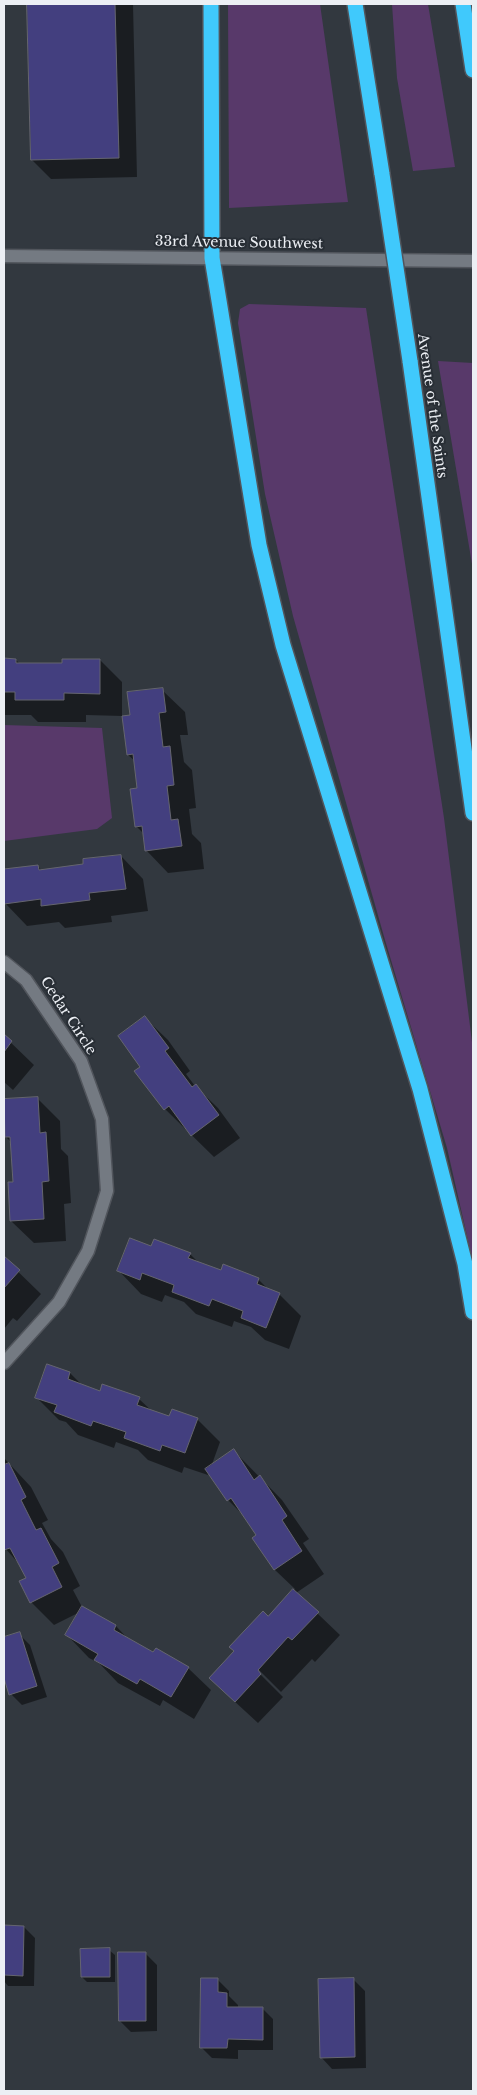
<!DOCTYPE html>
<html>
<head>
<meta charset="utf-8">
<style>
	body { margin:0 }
	#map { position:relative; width:477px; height:2095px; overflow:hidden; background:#32383f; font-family:"Libre Baskerville",serif }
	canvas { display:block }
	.frame { position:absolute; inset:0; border:5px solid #eceff4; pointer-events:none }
</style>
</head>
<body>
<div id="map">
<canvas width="477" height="2095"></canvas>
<div class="frame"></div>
</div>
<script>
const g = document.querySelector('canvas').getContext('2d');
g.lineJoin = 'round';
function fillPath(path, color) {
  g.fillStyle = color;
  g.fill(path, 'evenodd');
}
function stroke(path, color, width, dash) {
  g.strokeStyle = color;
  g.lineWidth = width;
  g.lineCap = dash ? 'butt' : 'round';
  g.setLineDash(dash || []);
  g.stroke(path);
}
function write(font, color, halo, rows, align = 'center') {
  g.font = font + ' "Libre Baskerville",serif';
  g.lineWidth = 4;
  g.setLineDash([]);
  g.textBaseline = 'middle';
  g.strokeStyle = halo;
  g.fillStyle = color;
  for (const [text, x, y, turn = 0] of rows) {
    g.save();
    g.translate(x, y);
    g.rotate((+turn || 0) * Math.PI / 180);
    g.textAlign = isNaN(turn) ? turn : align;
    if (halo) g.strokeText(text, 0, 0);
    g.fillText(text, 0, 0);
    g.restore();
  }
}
const green = new Path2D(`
	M 228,4 L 320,4 L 348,202 L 229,208 Z
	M 392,4 L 428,4 L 455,167 L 413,171 L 397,78 Z
	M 249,304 L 366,308 L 444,818 L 473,1050 L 473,1262 L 447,1148 L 385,940 L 293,616 L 265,494 L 238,323 L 240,309 Z
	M 438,361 L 473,363 L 473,570 Z
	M 4,725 L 102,728 L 112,818 L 97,829 L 4,841 Z`);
const shadow = new Path2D(`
	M 28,4 L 133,4 L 137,177 L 51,179 L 32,160 Z
	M 4,660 L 16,660 L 21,665 L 63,665 L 100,660 L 122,682 L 122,716 L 86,715 L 86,722 L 38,722 L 31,715 L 4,715 Z
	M 162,690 L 185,712 L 188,735 L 180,735 L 184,762 L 192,770 L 196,808 L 189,809 L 192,834 L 201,843 L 204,869 L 168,873 L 146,850 L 144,834 L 136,826 L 138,789 L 135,761 L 128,755 L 132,716 Z
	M 121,856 L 143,879 L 148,911 L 111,916 L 112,922 L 65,928 L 59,922 L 27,926 L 5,903 L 4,871 L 38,866 L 42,871 L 85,865 Z
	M 145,1018 L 168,1040 L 190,1071 L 186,1074 L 195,1086 L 218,1108 L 240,1138 L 214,1157 L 165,1109 L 142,1067 Z
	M 4,1036 L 34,1065 L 13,1090 L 4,1082 Z
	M 37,1098 L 60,1121 L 61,1149 L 68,1156 L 71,1203 L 64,1204 L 66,1241 L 34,1243 L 11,1221 L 14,1183 L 11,1142 L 6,1137 L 4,1100 Z
	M 152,1248 L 190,1254 L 200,1264 L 221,1272 L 258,1279 L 269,1290 L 279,1294 L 301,1316 L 289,1349 L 265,1340 L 251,1327 L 234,1321 L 232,1327 L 196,1314 L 184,1302 L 165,1295 L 162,1302 L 141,1294 L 119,1271 Z
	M 4,1258 L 41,1294 L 17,1321 L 13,1318 L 4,1329 Z
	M 48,1366 L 70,1373 L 82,1385 L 101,1392 L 139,1399 L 152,1411 L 170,1418 L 197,1419 L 220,1442 L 211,1467 L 234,1451 L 282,1500 L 309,1539 L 303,1543 L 324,1574 L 296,1593 L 340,1635 L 315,1662 L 312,1659 L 281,1692 L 254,1665 L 252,1666 L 283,1697 L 258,1723 L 233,1700 L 268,1618 L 295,1589 L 275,1570 L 254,1538 L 258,1536 L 246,1518 L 228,1500 L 209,1472 L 208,1475 L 184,1467 L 182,1473 L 148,1460 L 138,1450 L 116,1442 L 114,1448 L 78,1435 L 66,1422 L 59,1420 L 37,1398 Z
	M 4,1458 L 31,1487 L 48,1520 L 42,1523 L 51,1539 L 63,1552 L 80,1586 L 73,1590 L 82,1607 L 116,1626 L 129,1640 L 154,1653 L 188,1668 L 211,1690 L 194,1719 L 163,1700 L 160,1706 L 118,1683 L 99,1663 L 89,1658 L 67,1635 L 80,1612 L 54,1625 L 31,1602 L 27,1579 L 21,1566 L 4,1547 Z
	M 19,1634 L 30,1645 L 47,1697 L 22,1705 L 11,1694 L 4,1673 L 4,1639 Z
	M 4,1926 L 24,1927 L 35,1938 L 34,1986 L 8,1986 L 4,1981 Z
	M 109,1950 L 115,1955 L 115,1982 L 87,1982 L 82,1977 Z
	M 146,1954 L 157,1965 L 157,2031 L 131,2032 L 120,2021 Z
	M 218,1980 L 229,1991 L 229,1996 L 238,2005 L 238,2008 L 262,2008 L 273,2019 L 273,2050 L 238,2050 L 238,2059 L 212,2058 L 201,2047 Z
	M 354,1980 L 365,1991 L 366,2068 L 332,2069 L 321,2057 Z`);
const building = new Path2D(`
	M 27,4 L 115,4 L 119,158 L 31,160 Z
	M 4,658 L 16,659 L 16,663 L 62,663 L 62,659 L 100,659 L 100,694 L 64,693 L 64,700 L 15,700 L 15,692 L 4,692 Z
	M 163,688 L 166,712 L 159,713 L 163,747 L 170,746 L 174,785 L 167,786 L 171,820 L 178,819 L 182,846 L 145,851 L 142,826 L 135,827 L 130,789 L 137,788 L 133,754 L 127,755 L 122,716 L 130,715 L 127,692 Z
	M 121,855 L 126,889 L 89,893 L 90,900 L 41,906 L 41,899 L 4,904 L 4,869 L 38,865 L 39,870 L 83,864 L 83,859 Z
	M 145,1016 L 169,1048 L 165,1051 L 192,1087 L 196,1084 L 219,1115 L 191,1136 L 169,1106 L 164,1110 L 134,1071 L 140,1067 L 118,1036 Z
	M 4,1034 L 12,1041 L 4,1052 Z
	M 38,1097 L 40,1133 L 46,1132 L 49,1181 L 42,1182 L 44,1219 L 10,1221 L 8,1182 L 13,1182 L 10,1137 L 5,1137 L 4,1099 Z
	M 130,1238 L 151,1246 L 154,1239 L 191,1253 L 188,1258 L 221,1270 L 223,1264 L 259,1278 L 257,1284 L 280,1293 L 266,1328 L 241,1318 L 243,1311 L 212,1299 L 209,1306 L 172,1292 L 174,1285 L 142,1273 L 140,1280 L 117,1271 Z
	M 4,1256 L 20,1270 L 4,1288 Z
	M 47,1364 L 70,1372 L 68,1379 L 100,1391 L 102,1384 L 140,1397 L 137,1405 L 169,1416 L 172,1409 L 198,1418 L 185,1453 L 162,1445 L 160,1451 L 124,1438 L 126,1432 L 93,1421 L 91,1426 L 54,1412 L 57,1405 L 35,1398 Z
	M 234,1449 L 254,1480 L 260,1475 L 287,1516 L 282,1520 L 302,1551 L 274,1570 L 252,1538 L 256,1535 L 231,1498 L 227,1501 L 205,1469 Z
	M 9,1463 L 26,1497 L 21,1500 L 36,1530 L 41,1528 L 59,1563 L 52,1567 L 62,1587 L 30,1603 L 19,1581 L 26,1578 L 10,1548 L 4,1550 L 4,1465 Z
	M 293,1589 L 319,1612 L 292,1640 L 288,1637 L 258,1670 L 261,1674 L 235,1702 L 209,1678 L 234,1651 L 229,1647 L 263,1611 L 268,1616 Z
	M 82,1606 L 116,1625 L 114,1630 L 153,1652 L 156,1648 L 189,1667 L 171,1697 L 140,1679 L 137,1684 L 94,1660 L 98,1654 L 65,1635 Z
	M 20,1632 L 37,1686 L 9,1695 L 4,1678 L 4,1637 Z
	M 4,1925 L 24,1926 L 23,1976 L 4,1975 Z
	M 110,1948 L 110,1977 L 81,1977 L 80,1949 Z
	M 118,1952 L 146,1952 L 146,2021 L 119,2021 Z
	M 201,1978 L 218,1978 L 218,1992 L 227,1993 L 227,2007 L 263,2007 L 263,2040 L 228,2039 L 227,2048 L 200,2048 Z
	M 354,1978 L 355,2057 L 320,2058 L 318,1979 Z`);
const minor = new Path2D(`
	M 4,256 L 473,261
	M 4,962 L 26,980 L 81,1061 L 102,1119 L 107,1191 L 88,1251 L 59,1302 L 4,1363`);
const highway = new Path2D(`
	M 211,4 L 212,258 L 259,545 L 283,645 L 420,1089 L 465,1264 L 473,1312
	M 355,4 L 382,174
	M 463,4 L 473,70
	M 410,361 L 473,813`);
const highwayBridge = new Path2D(`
	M 382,174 L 410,361`);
const streetNames = [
	["33rd Avenue Southwest",239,243,1],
	["Avenue of the Saints",432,406,82],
	["Cedar Circle",68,1016,57]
];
fillPath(green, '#58396a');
fillPath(shadow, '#0007');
fillPath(building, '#433f7f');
stroke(building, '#65656f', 1);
stroke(minor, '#51555c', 15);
stroke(highway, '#51555c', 18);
stroke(minor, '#747a82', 12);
stroke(highway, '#40c9fc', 15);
stroke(highwayBridge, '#51555c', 18, []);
stroke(highwayBridge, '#40c9fc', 15);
write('14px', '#eceff4', '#282e35', streetNames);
</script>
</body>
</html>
